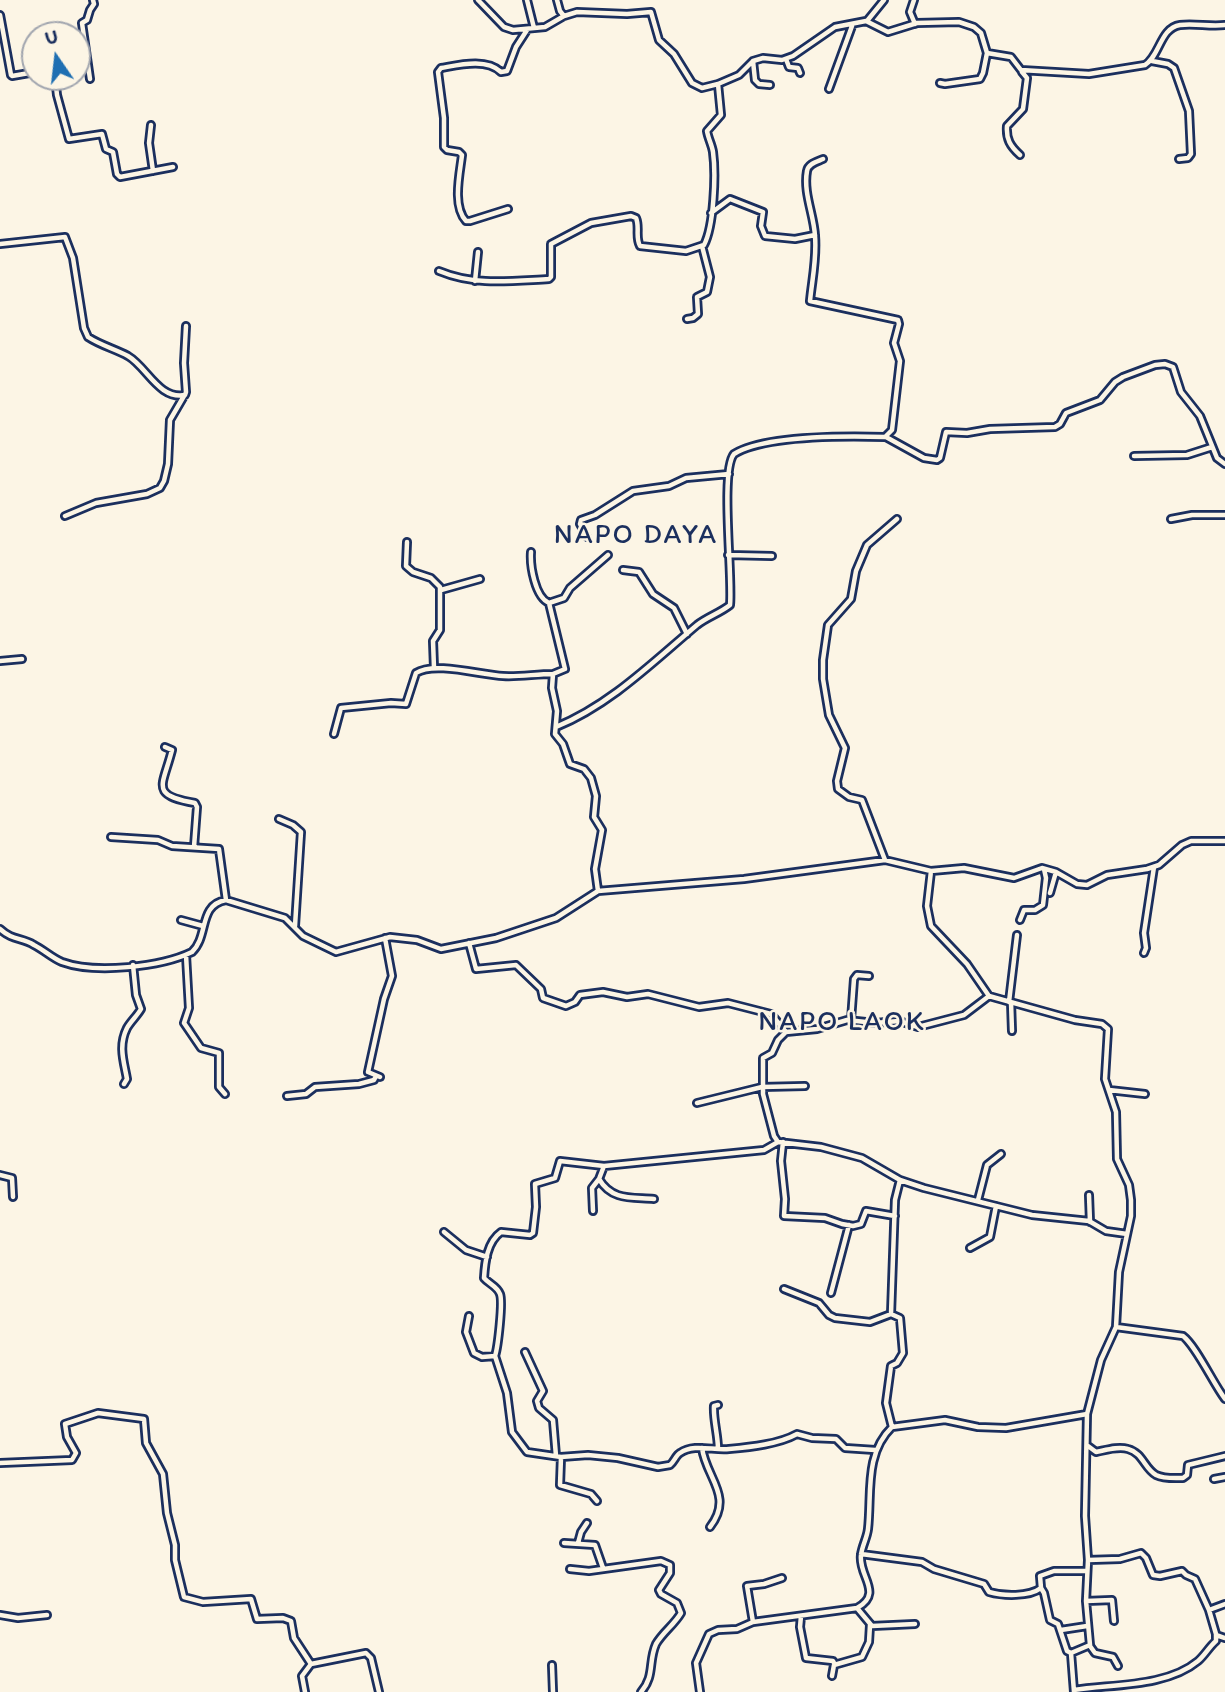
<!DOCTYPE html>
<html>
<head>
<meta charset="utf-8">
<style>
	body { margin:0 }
	#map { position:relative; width:1225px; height:1692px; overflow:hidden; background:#fcf5e5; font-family:Itim,sans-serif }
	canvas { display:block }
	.north { position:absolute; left:21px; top:21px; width:70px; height:70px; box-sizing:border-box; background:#fcf5e5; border:2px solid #a2a6af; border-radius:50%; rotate:346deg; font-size:19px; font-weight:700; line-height:28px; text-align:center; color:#1b2f5e }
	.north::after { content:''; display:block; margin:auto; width:24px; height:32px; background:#1f6fb2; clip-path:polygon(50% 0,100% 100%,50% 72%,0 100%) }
</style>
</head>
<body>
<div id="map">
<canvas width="1225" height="1692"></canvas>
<div class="north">U</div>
</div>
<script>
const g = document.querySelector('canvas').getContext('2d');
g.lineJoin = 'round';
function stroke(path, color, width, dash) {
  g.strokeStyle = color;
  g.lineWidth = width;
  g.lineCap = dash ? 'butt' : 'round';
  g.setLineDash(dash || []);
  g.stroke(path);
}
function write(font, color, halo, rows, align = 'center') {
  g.font = font + ' Itim,sans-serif';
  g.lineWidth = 5;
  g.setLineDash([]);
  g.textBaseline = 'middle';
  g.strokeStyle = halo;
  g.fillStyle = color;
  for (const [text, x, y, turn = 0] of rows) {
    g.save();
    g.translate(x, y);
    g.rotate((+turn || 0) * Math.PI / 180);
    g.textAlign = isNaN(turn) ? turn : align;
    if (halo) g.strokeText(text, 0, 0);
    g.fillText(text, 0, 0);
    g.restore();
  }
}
const minor = new Path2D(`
	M 478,0 L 504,27 L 513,30 L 545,27 L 564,16 L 577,12 L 627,14 L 651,12 L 659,40 L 674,54 L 692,83 L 702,88 L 718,84 L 739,75 L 753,61 L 763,58 L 782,60 L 793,56 L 835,27 L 866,21 L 888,32 L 917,23 L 959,22 L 974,27 L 981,33 L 987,53 L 1011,57 L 1021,70 L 1089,74 L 1145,65 C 1160,56 1160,28 1180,25 C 1195,23 1210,27 1225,25
	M 527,0 L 534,28
	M 557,0 L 560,11 L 564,16
	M 914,0 L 910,12 L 915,24
	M 0,15 L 11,75 L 12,76 L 35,72
	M 867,21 L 884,0
	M 786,59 L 789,67 L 798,68 L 800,73
	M 753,61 L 755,80 L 759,84 L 770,85
	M 1152,61 L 1168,64 L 1174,68 L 1189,111 L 1191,154 L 1188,158 L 1179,159
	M 55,77 L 57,95 L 69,139 L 102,134 L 106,149 L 113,152 L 117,174 L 120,177 L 173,167
	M 90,79 L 82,23 L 87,20 L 90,10 L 94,4 L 93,0
	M 940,83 L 945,84 L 980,79 L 983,73 L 987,53
	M 829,89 L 852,26
	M 151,125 L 149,143 L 153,171
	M 1020,155 C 1010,146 1006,139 1007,126 L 1023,109 L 1027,78 L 1022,72
	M 508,209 L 470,221 L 466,221 C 452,206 460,173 462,155 L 459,152 L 447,150 L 444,147 L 444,118 L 438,72 L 441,68 C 459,65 486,58 501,72 L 507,71 L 516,47 L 527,30
	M 711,213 L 730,199 L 763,212 L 761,226 L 765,236 L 795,239 L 815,235
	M 0,244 L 65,237 L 73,258 L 84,328 L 88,337 C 100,345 115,349 128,356 C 147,367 159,400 185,395 L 186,392 L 184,363 L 186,326
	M 439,271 C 475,286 510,281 549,279 L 551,277 L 551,244 L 591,223 L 631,216 L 636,218 C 640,227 635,237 640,246 L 686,251 L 704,245 C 714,226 716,174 713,152 C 712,145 708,138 707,131 L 721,115 L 718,84
	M 475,281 L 478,252
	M 687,319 L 693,318 L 698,314 L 697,297 L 707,292 L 710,277 L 702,246
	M 886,437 L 924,458 L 937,460 L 940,458 L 946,432 L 967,433 L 990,429 L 1055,427 L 1060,424 L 1066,413 L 1100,400 L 1115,382 L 1123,377 L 1155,365 L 1165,364 L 1173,367 L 1181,392 L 1200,416 L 1217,458 L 1225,464
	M 1134,456 L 1187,455 L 1212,447
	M 65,516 L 96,503 L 147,494 L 160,488 L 164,481 L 168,464 L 170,420 L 184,396
	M 1171,519 L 1192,515 L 1225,515
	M 587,537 L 580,524 L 581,520 L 595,515 L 633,491 L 669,486 L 686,478 L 729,474
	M 407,542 L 406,566 L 413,572 L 431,578 L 440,587 L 440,630 L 433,641 L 434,668
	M 531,552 C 530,566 535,597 549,603
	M 728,555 L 772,556
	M 623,570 L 639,572 L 653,594 L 674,608 L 687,634
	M 441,590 L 480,579
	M 0,661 L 22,659
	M 556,727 C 610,705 653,662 697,625 C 707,617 720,613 730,605 C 733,577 720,471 734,454 C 765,435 848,436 885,437 L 892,430 L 900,361 L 894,343 L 899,324 L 898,320 L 810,301 C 812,280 817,258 815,236 C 814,215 803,193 807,171 C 808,164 816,162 823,159
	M 334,734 L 341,708 L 391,703 L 406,704 L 416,673 C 434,661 481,675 503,676 C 519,677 536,674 553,674
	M 165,747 L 172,750 C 163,786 149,795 195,803 L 197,807 L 194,847
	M 279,819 L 293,825 L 301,832 L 295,926
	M 111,837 L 158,840 L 172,846 L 219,849 L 226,900
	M 885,860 L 862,800 L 849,797 L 838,789 L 837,781 L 845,748 L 829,715 L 823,679 L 823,660 L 828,625 L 851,599 L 856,571 L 867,545 L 897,519
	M 931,871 L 927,906 L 931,926 L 967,964 L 989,996 L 1075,1020 L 1102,1024 L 1108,1029 L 1105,1079 L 1116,1112 L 1117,1159 L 1129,1185 L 1131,1200 L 1131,1216 L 1119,1272 L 1116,1327 L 1101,1360 L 1087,1414 L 1085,1516 L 1088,1560 L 1086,1601 L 1090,1645 L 1071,1653 L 1074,1692
	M 598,891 L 595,869 L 602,830 L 594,817 L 596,796 L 591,778 L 584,769 L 570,764 L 563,744 L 555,734 L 557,711 L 552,688 L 553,674 L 565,669 L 549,603 L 564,598 L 570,588 L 608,555
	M 1050,893 L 1056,872
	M 181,920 L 203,926
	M 1020,920 L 1024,910 L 1035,910 L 1043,905 L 1046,878 L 1044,869
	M 0,929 C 13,941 21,937 34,945 C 44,950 52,958 62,962 C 95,974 161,967 192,952 C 209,936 198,905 226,900 L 285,918 L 303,936 L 336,952 L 390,937 L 417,940 L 441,949 L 496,938 L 556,918 L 598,891 L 744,879 L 885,860 L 931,871 L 964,868 L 1014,878 L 1042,868 L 1056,872 L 1077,884 L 1087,885 L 1107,875 L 1147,869 L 1159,865 L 1182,845 L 1191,841 L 1225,841
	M 469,943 L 476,969 L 516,965 L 541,989 L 543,998 L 566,1006 L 575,1002 L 580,995 L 603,992 L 627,997 L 648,994 L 699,1007 L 728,1003 L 771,1014 L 786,1032
	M 1144,953 L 1146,948 L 1144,933 L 1154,867
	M 186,955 L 189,1008 L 184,1023 L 201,1048 L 219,1053 L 219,1087 L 225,1094
	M 989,996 L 964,1015 L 918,1027 L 899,1021 L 875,1023 L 847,1020 L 817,1029 L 786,1032 L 778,1040 L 772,1053 L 763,1058 L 763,1094 L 774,1136 L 778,1142 L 821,1147 L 862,1158 L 900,1180 L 924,1188 L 1032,1215 L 1089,1221 L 1106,1231 L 1127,1234
	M 1009,1002 L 1017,935
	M 1011,1002 L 1012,1031
	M 851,1020 L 854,979 L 857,975 L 869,976
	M 380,1077 L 368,1072 L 384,999 L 392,976 L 385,938
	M 124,1084 L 127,1079 C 124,1062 118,1046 127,1028 C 131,1021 137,1016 141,1009 L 136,995 L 133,965
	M 1109,1090 L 1145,1094
	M 287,1096 L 306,1094 L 315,1087 L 359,1084 L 374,1080 L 376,1076
	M 697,1103 L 762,1087 L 805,1086
	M 783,1142 L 781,1161 L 785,1199 L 784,1216 L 825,1218 L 842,1224 L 853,1226 L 861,1224 L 866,1211 L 895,1216
	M 0,1175 L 12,1178 L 13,1197
	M 599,1179 C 612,1201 632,1197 654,1199
	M 1089,1195 L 1090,1222
	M 978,1200 L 987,1165 L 1001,1154
	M 593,1211 L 592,1188 L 599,1179 L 604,1166
	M 444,1232 L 466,1250 L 487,1257
	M 970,1248 L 990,1237 L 996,1206
	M 831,1293 L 849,1225
	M 891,1314 L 895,1200 L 900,1180
	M 469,1316 L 466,1332 L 474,1353 L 482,1357 L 495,1356 L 507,1393 L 512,1432 L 527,1452 L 561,1457 L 588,1455 L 618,1458 L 658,1467 L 670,1465 C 674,1462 676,1455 680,1453 C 694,1443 714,1451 729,1449 C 751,1447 779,1444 797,1434 L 812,1438 L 836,1439 L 845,1448 L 875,1450
	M 1116,1327 L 1183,1336 C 1196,1346 1213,1383 1225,1399
	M 525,1352 L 543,1391 L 537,1401 L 539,1408 L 553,1420 L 556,1456
	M 495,1356 C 498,1347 503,1302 500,1294 C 497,1286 489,1284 484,1278 C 485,1262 487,1242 501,1232 L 530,1235 L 533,1233 L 536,1207 L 535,1184 L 555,1178 L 560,1161 L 604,1166 L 764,1150 L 778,1142
	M 718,1405 L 714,1406 C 713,1419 718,1435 718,1449
	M 892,1427 L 945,1420 L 978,1427 L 1006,1428 L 1087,1414
	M 1088,1446 L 1096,1452 C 1106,1450 1118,1446 1128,1449 C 1143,1453 1144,1468 1156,1475 C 1164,1479 1174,1478 1183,1478 L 1187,1475 L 1188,1465 L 1225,1456
	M 702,1448 C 706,1478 734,1496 710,1527
	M 561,1457 L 560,1485 L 591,1494 L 597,1501
	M 0,1463 L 72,1460 L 76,1453 L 67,1437 L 65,1424 L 98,1413 L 144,1419 L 146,1443 L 163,1474 L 167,1513 L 175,1545 L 175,1560 L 184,1597 L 203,1602 L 251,1599 L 257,1619 L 283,1618 L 291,1621 L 294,1638 L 311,1664 L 366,1653 L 371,1658 L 379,1692
	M 1214,1479 L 1225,1477
	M 564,1543 L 595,1545 L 603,1568
	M 578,1543 L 581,1532 L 587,1523
	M 861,1554 L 922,1562 L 934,1569 L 984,1584 L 989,1592 C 1003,1596 1029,1597 1041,1588 L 1040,1576 L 1054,1571 L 1087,1571
	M 1088,1560 L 1120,1559 L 1141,1553 L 1146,1558 L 1153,1575 L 1160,1576 L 1182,1571 L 1186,1575 L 1195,1579 L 1209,1610 L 1225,1604
	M 570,1569 L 589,1571 L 661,1561 L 670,1565 L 670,1573 L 659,1590 L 661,1594 L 677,1603 L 681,1613 C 674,1625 663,1632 656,1644 C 648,1662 655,1676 641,1692
	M 1041,1588 L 1044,1593 L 1050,1620 L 1058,1624 L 1067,1651 L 1071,1653
	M 1086,1601 L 1112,1600 L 1114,1621
	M 857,1608 L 872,1626 L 915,1624
	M 0,1615 L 18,1618 L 47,1615
	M 801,1616 L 800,1627 L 806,1658 L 833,1661 L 835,1665
	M 753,1622 L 747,1586 L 764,1584 L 782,1578
	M 1061,1630 L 1087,1626
	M 1216,1635 L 1225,1638
	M 1090,1646 L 1095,1653 L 1113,1657 L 1118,1666
	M 552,1665 L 553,1692
	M 832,1676 L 834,1665 L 862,1657 L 869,1642 L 870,1625
	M 1074,1690 C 1113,1684 1167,1687 1198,1661 C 1205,1655 1209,1647 1216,1641 L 1216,1634 L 1209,1610
	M 305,1692 L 302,1676 L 311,1664
	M 700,1692 L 696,1663 L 709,1634 L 718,1630 L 737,1629 L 753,1622 L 857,1608 C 884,1593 858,1576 861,1555 C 862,1546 867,1538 868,1529 C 872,1494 864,1454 892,1427 L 886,1403 L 891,1366 L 897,1363 L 903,1353 L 900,1318 L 891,1314 L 870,1322 L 835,1318 L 829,1315 L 819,1303 L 784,1289`);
const quarterNames = [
	["NAPO DAYA",636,536],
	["NAPO LAOK",842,1023]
];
stroke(minor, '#1b2f5e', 10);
stroke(minor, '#fcf5e5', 4.5);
g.letterSpacing = '2px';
write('28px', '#1b2f5e', '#fcf5e5', quarterNames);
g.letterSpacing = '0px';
</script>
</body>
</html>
